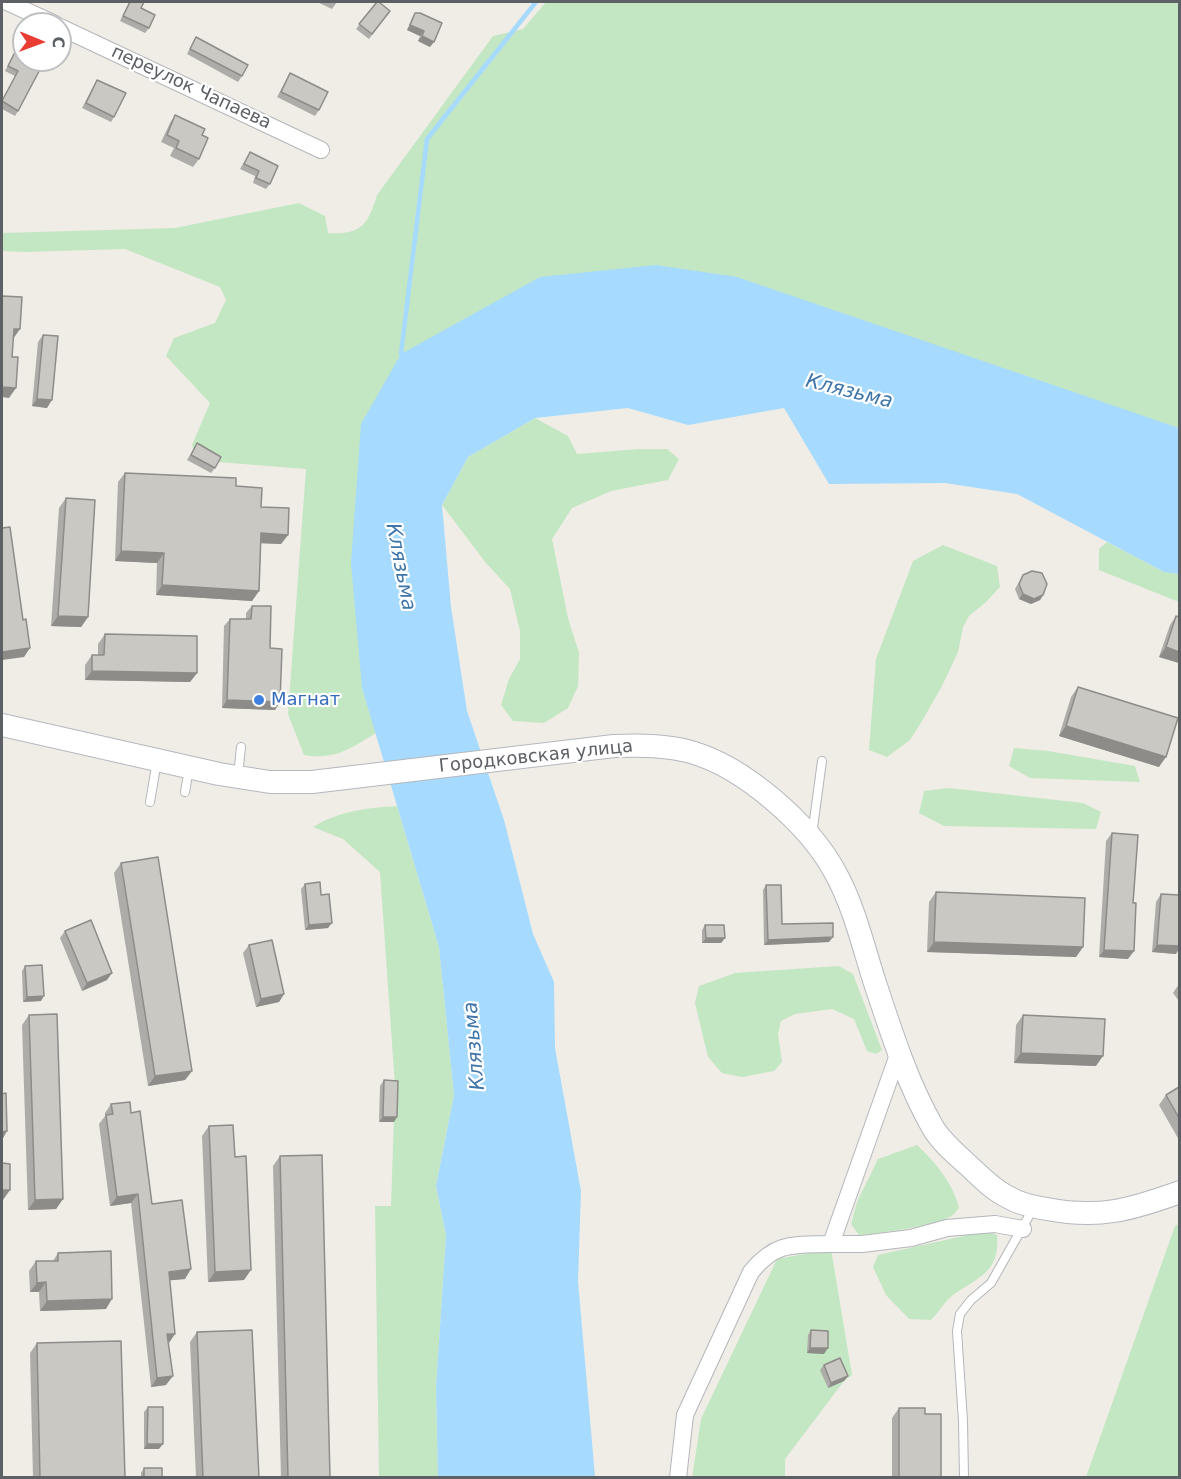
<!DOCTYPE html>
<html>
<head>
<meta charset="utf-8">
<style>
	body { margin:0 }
	#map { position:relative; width:1181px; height:1479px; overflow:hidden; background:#efede6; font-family:"DejaVu Sans",sans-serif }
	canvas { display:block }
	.frame { position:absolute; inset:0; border:3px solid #5d6166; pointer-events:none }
	.north { position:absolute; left:12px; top:12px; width:60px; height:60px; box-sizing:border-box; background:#fff; border:2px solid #bec0c2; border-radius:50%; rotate:91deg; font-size:16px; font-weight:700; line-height:24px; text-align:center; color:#5d6166 }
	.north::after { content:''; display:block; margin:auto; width:21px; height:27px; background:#e93c32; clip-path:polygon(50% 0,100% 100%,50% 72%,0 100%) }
</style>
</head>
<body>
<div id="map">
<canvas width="1181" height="1479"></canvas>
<div class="frame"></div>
<div class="north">С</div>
</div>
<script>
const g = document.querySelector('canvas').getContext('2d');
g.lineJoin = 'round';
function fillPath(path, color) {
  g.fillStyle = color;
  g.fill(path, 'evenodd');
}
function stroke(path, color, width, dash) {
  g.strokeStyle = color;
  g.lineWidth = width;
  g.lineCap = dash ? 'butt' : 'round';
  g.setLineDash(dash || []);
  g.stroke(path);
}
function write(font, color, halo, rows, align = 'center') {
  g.font = font + ' "DejaVu Sans",sans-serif';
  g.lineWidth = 4.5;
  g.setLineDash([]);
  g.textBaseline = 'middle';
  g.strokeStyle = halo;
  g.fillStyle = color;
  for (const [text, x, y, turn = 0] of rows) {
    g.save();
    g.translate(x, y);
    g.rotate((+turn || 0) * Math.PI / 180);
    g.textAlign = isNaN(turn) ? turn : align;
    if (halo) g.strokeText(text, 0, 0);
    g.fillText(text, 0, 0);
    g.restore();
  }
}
const green = new Path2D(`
	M 546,2 L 1179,2 L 1179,428 L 540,277 L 362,688 L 376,733 C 350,749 335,760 304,755 L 288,714 L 306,469 L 218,462 L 193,448 L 192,445 L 210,403 L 166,356 L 174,338 L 215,323 L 226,300 L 220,287 L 125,249 L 24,252 L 2,251 L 2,233 L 175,228 L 299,203 L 325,216 L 328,233 C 361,235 368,225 377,195 L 493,36 L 523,29 Z
	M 535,418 L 568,436 L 577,454 L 639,449 L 667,449 L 679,459 L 668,480 L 611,491 L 572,508 L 552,539 L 568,618 L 579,653 L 578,686 L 568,708 L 544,723 L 513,721 L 501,705 L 509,679 L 520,659 L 520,631 L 510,589 L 486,563 L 442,505 L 468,457 Z
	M 1107,542 L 1164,572 L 1179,574 L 1179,602 L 1099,570 L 1099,549 Z
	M 943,545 L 997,566 L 1000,587 L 985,603 L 969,616 L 963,627 L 958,652 L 942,686 L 922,721 L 910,740 L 887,757 L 869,750 L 876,659 L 913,561 Z
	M 1014,748 L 1048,751 L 1135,766 L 1140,782 L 1030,778 L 1009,766 Z
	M 949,788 L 1083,803 L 1101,812 L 1096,829 L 944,826 L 919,813 L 924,791 Z
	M 397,806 L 439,947 L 454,1095 L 436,1186 L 446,1235 L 436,1388 L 438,1477 L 379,1477 L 375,1206 L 391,1206 L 395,1086 L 380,872 L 343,839 L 313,827 C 339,811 367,808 397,806 Z
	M 839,966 L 853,974 L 882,1050 L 876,1054 L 867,1051 L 854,1019 L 832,1009 L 795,1014 L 781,1021 L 778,1034 L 782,1062 L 774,1071 L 742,1077 L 722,1073 L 708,1057 L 695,1003 L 699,986 L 735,973 Z
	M 917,1145 C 935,1162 953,1183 959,1208 C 957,1210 955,1213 953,1215 C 941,1225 876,1234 859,1235 L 851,1224 L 857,1202 L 878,1159 Z
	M 1179,1224 L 1179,1477 L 1086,1477 L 1175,1226 Z
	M 986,1231 L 997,1235 C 1000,1272 979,1277 953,1295 C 945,1301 939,1312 931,1320 L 909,1319 L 886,1295 L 873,1267 L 878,1255 Z
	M 831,1249 L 852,1375 L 844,1381 L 785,1459 L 785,1477 L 692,1478 L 701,1419 L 777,1259 Z`);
const water = new Path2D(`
	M 656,265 L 737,277 L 1179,428 L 1179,574 L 1164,572 L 1017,494 L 945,483 L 829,484 L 784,408 L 688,425 L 628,408 L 535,418 L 468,457 L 442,505 L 451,607 L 467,711 L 504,820 L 533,934 L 554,982 L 555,1048 L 581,1191 L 578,1281 L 595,1477 L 438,1477 L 436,1388 L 446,1235 L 436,1186 L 454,1095 L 439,947 L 362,688 L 351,563 L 361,424 L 401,354 L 540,277 Z`);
const stream = new Path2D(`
	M 401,354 L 427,139 L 536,2`);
const service = new Path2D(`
	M 238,776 L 241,747
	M 185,792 L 189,769
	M 150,802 L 157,761
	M 812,835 L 822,761
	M 964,1478 L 963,1421 L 957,1331 L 960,1314 L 971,1300 L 991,1283 L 1034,1207`);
const minor = new Path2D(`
	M 7,2 L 55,24
	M 60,27 L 321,150
	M 831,1244 L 862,1244 L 911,1238 L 947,1228 L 995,1224 L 1023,1229
	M 678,1478 L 685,1415 L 751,1272 C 776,1241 794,1245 831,1244 L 899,1052`);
const secondary = new Path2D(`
	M 2,725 L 219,774 L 270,782 L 312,782 L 614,746 C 640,745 666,745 691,752 C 744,767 809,824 835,872 C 854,906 863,946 875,983 C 891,1031 907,1082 932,1126 C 940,1141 957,1155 969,1166 C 981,1177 993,1190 1008,1197 C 1019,1204 1034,1207 1047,1209 C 1099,1219 1130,1210 1180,1192`);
const wall = new Path2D(`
	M 129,2 L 144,2 L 141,8 L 149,28 L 145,33 L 120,21 Z
	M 317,2 L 337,2 L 332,9 Z
	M 377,2 L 390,11 L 369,39 L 356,29 Z
	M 415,13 L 430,47 L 418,41 L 420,36 L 407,30 L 412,18 Z
	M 196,37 L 242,76 L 238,82 L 187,54 Z
	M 20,42 L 18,111 L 15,116 L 2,109 L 2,100 L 15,76 L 5,71 Z
	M 290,73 L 319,110 L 315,116 L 277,97 Z
	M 97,80 L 114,117 L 111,122 L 82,108 L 94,85 Z
	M 175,115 L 202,135 L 199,159 L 193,167 L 170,156 L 174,148 L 161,142 L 170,123 Z
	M 250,152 L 270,184 L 266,189 L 253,183 L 255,176 L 240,169 Z
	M 43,335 L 47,408 L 32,406 L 38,342 Z
	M 197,443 L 215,468 L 211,473 L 187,460 Z
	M 125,473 L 236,486 L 261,507 L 288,535 L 281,544 L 261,543 L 259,591 L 252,601 L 156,595 L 157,563 L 115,561 L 118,482 Z
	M 66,498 L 88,617 L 81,627 L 51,626 L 59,508 Z
	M 1023,575 L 1043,595 L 1040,600 L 1031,604 L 1019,599 L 1015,589 Z
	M 252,606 L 270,648 L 280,702 L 275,710 L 222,708 L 224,626 L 230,619 L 246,619 L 246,613 Z
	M 1176,616 L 1179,663 L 1159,657 L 1170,625 Z
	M 105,634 L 197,673 L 190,682 L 85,680 L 85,665 L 92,655 L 98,655 L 98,644 Z
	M 1078,687 L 1159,767 L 1059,736 L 1071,697 Z
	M 1112,833 L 1128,959 L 1099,957 L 1106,841 Z
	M 121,863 L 192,1071 L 185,1080 L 148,1086 L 114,873 Z
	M 305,884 L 321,895 L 328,928 L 305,930 L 301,889 Z
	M 766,885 L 782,924 L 829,942 L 764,945 L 763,890 Z
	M 936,892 L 1083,947 L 1076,957 L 927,952 L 929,902 Z
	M 1161,894 L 1176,954 L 1152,952 L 1156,902 Z
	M 705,925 L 725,938 L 721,943 L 702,943 L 702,930 Z
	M 65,931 L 107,980 L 82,991 L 60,938 Z
	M 249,945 L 284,994 L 279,1002 L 256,1007 L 243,953 Z
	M 25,966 L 41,1001 L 23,1002 L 22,971 Z
	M 1179,984 L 1179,1001 L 1173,993 Z
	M 29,1015 L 63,1199 L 56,1209 L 28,1210 L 22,1025 Z
	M 1023,1015 L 1096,1066 L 1014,1063 L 1016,1025 Z
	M 384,1080 L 394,1122 L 379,1122 L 380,1086 Z
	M 1179,1087 L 1179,1140 L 1159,1105 L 1166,1095 Z
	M 111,1104 L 131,1113 L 152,1204 L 185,1279 L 170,1280 L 169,1343 L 166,1385 L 151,1387 L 131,1203 L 110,1206 L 99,1124 L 105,1116 L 105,1113 Z
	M 209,1126 L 235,1157 L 244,1280 L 208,1282 L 202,1136 Z
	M 280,1156 L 330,1478 L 281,1478 L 273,1166 Z
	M 58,1253 L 106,1309 L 40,1311 L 39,1292 L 30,1292 L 29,1271 L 36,1261 L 53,1261 Z
	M 811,1330 L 824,1354 L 807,1353 L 808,1335 Z
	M 197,1332 L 259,1478 L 196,1478 L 190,1342 Z
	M 37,1343 L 125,1478 L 33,1478 L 30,1353 Z
	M 824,1365 L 848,1376 L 844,1381 L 828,1388 L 820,1370 Z
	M 148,1407 L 159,1449 L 144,1449 L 144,1412 Z
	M 899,1408 L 925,1414 L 941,1478 L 892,1478 L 892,1418 Z
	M 144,1468 L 162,1478 L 141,1478 L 141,1473 Z`);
const shadedWall = new Path2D(`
	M 410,25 L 424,31 L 420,36 L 407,30 Z
	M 422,36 L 434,42 L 430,47 L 418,41 Z
	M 14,329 L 20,329 L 13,339 Z
	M 2,387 L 16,388 L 9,398 L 2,397 Z
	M 37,399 L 52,400 L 47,408 L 32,406 Z
	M 261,533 L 288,535 L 281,544 L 255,543 Z
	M 121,551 L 164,553 L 157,563 L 115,561 Z
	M 162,585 L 259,591 L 252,601 L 156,595 Z
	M 1023,594 L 1043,595 L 1040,600 L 1031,604 L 1019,599 Z
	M 58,616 L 88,617 L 81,627 L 51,626 Z
	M 1166,647 L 1179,652 L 1179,663 L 1159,657 Z
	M 30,648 L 24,657 L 2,660 L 2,652 Z
	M 92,671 L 197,673 L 190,682 L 85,680 Z
	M 227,700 L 280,702 L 275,710 L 222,708 Z
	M 1066,726 L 1166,757 L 1159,767 L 1059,736 Z
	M 332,923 L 328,928 L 305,930 L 309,925 Z
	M 833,937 L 829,942 L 764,945 L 768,940 Z
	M 706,938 L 725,938 L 721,943 L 702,943 Z
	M 934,942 L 1083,947 L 1076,957 L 927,952 Z
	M 1157,945 L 1179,946 L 1179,949 L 1176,954 L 1152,952 Z
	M 1104,950 L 1134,951 L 1128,959 L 1099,957 Z
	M 112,973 L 107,980 L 82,991 L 87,983 Z
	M 284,994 L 279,1002 L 256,1007 L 261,999 Z
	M 44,996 L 41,1001 L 23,1002 L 27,997 Z
	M 1021,1053 L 1103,1056 L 1096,1066 L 1014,1063 Z
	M 192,1071 L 185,1080 L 148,1086 L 155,1076 Z
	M 383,1117 L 397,1117 L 394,1122 L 379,1122 Z
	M 7,1131 L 2,1140 L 2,1132 Z
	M 2,1190 L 10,1190 L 3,1200 L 2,1200 Z
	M 138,1194 L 131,1203 L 110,1206 L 117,1197 Z
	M 63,1199 L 56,1209 L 28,1210 L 35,1200 Z
	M 191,1269 L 185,1279 L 163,1281 L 169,1272 Z
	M 251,1270 L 244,1280 L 208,1282 L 215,1272 Z
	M 46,1282 L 39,1292 L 30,1292 L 37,1283 Z
	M 112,1299 L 106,1309 L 40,1311 L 47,1301 Z
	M 167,1334 L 175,1334 L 169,1343 Z
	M 810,1348 L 828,1348 L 824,1354 L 807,1353 Z
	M 173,1376 L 166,1385 L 151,1387 L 157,1378 Z
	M 848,1376 L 844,1381 L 828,1388 L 831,1383 Z
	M 147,1444 L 163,1444 L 159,1449 L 144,1449 Z`);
const building = new Path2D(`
	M 130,2 L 144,2 L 141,8 L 155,15 L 149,28 L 123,16 Z
	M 377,2 L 379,2 L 390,11 L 372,34 L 359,24 Z
	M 415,13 L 420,13 L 442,23 L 434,42 L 422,36 L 424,31 L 410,25 Z
	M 196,37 L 248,65 L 242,76 L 190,49 Z
	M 20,42 L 24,44 L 24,60 L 45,60 L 18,111 L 2,101 L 18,71 L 8,66 Z
	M 290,73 L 328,92 L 319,110 L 281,92 Z
	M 97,80 L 126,93 L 114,117 L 86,103 Z
	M 175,115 L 205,129 L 202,135 L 208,138 L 199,159 L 176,148 L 179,141 L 167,135 Z
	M 250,152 L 278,166 L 270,184 L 256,178 L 259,171 L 244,164 Z
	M 2,296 L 22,297 L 20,329 L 14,329 L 12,357 L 18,357 L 16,388 L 2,387 Z
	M 43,335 L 58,336 L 52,400 L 37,399 Z
	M 197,443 L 221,457 L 215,468 L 191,455 Z
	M 125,473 L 236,478 L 236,486 L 262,488 L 261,507 L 289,508 L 288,535 L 261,533 L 259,591 L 162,585 L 164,553 L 121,551 Z
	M 66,498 L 95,500 L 88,617 L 58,616 Z
	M 10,527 L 23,620 L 26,619 L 30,648 L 2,652 L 2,528 Z
	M 1032,571 L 1042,573 L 1047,584 L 1043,595 L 1034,599 L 1023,594 L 1019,584 L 1023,575 Z
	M 252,606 L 271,606 L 270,648 L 282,649 L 280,702 L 227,700 L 230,619 L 251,619 Z
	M 1176,616 L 1179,617 L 1179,652 L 1166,647 Z
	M 105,634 L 197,636 L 197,673 L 92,671 L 92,655 L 104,655 Z
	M 1078,687 L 1178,718 L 1166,757 L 1066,726 Z
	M 1112,833 L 1138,835 L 1133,903 L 1136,903 L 1134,951 L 1104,950 Z
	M 158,857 L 192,1071 L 155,1076 L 121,863 Z
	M 320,882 L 321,895 L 329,894 L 332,923 L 309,925 L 305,884 Z
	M 766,885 L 781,885 L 782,924 L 833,923 L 833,937 L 768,940 Z
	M 936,892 L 1085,898 L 1083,947 L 934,942 Z
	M 1161,894 L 1179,895 L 1179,946 L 1157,945 Z
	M 91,920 L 112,973 L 87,983 L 65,931 Z
	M 705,925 L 724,925 L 725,938 L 706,938 Z
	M 272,940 L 284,994 L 261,999 L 249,945 Z
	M 42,965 L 44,996 L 27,997 L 25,966 Z
	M 57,1014 L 63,1199 L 35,1200 L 29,1015 Z
	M 1023,1015 L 1105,1019 L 1103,1056 L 1021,1053 Z
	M 384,1080 L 398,1081 L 397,1117 L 383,1117 Z
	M 1179,1087 L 1179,1118 L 1166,1095 Z
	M 6,1093 L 7,1131 L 2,1132 L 2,1094 Z
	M 130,1102 L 131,1113 L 140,1111 L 152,1204 L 182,1200 L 191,1269 L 169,1272 L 175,1334 L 167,1334 L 173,1376 L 157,1378 L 138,1194 L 117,1197 L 106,1115 L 113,1114 L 111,1104 Z
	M 233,1125 L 235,1157 L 246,1156 L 251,1270 L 215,1272 L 209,1126 Z
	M 322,1155 L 330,1478 L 288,1478 L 280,1156 Z
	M 2,1163 L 10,1164 L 10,1190 L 2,1190 Z
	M 111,1251 L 112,1299 L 47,1301 L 46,1282 L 37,1283 L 36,1261 L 58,1261 L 58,1253 Z
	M 252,1330 L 259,1478 L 203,1478 L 197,1332 Z
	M 811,1330 L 828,1331 L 828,1348 L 810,1348 Z
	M 121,1341 L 125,1478 L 40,1478 L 37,1343 Z
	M 840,1358 L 848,1376 L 831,1383 L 824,1365 Z
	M 148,1407 L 163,1407 L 163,1444 L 147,1444 Z
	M 899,1408 L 925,1408 L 925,1414 L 941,1414 L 941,1478 L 899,1478 Z
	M 144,1468 L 162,1468 L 162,1478 L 144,1478 Z`);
const markers = [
	[259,700,6,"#3f7fe0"]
];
const streetNames = [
	["переулок Чапаева",191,88,25],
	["Городковская улица",536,757,-6]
];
const shopNames = [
	["Магнат",271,700]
];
const waterNames = [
	["Клязьма",849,392,14],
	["Клязьма",400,567,79],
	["Клязьма",475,1046,-95]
];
fillPath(green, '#c3e7c2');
fillPath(water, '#a6daff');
stroke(stream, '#a6daff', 4.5);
stroke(service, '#b3b6ba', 10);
stroke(minor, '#b3b6ba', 18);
stroke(secondary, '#b4b8bd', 24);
stroke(service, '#fff', 8);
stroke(minor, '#fff', 16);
stroke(secondary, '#fff', 22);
fillPath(wall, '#aeaca8');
fillPath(shadedWall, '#8d8c88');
fillPath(building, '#cac8c3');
stroke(building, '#8d8c88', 1.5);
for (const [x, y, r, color] of markers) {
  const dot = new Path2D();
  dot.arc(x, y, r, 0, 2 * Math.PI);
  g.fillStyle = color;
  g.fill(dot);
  stroke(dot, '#fff', 2);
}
write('18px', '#5d6166', '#fff', streetNames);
write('18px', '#366cbe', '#fff', shopNames, 'left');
write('italic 20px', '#3f75a9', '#fff', waterNames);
</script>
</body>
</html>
